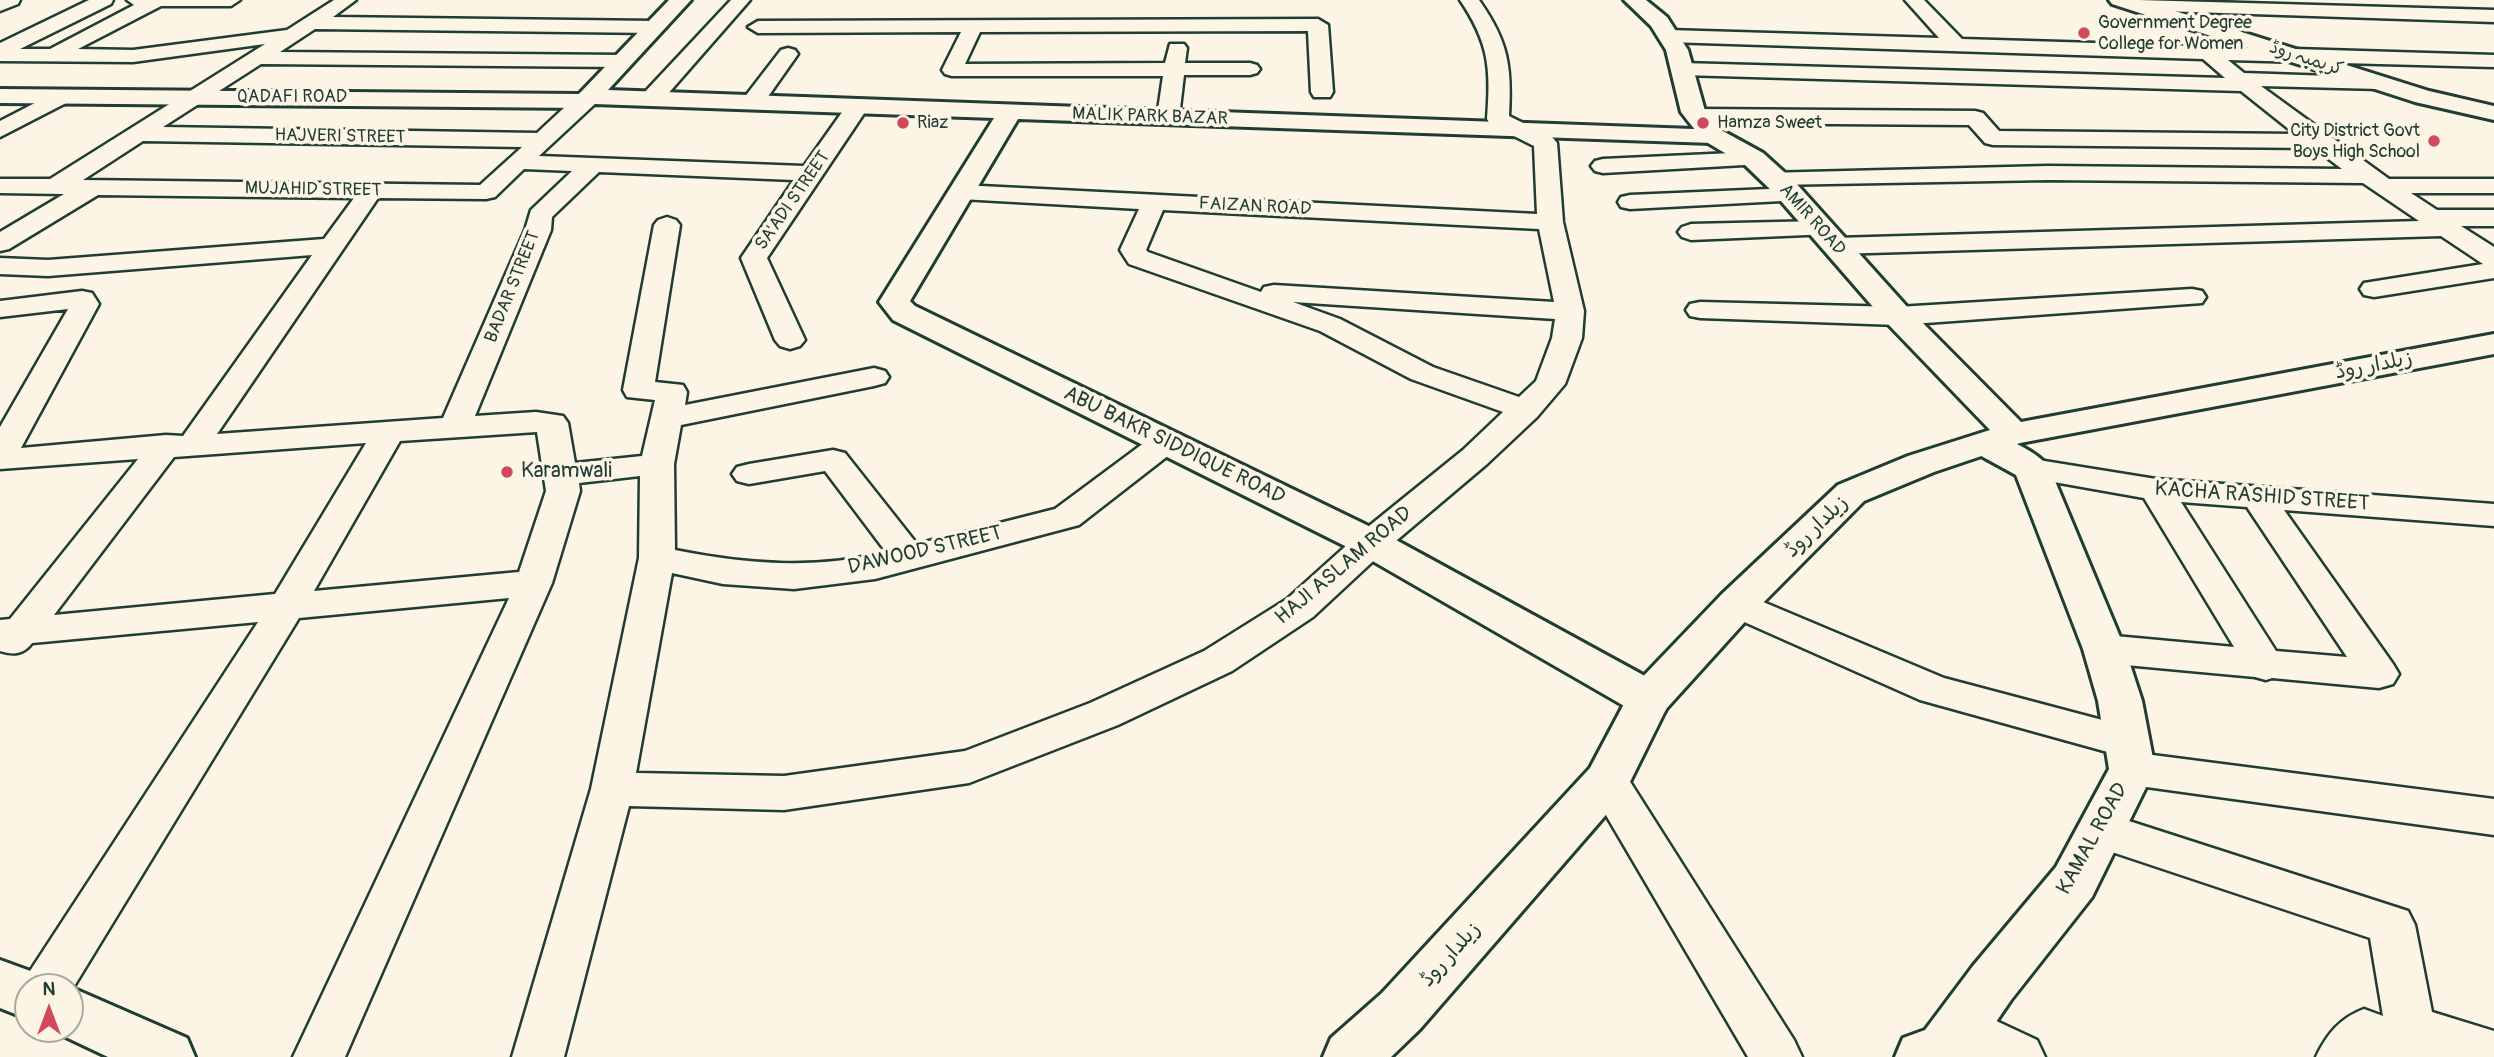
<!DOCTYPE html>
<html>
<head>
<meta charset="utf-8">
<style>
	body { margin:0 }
	#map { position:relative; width:2494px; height:1057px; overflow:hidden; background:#fcf5e5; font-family:Pangolin,sans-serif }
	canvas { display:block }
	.north { position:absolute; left:14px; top:973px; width:70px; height:70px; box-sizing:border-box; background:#fcf5e5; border:2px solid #a4ab9e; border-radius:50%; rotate:0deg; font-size:19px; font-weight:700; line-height:28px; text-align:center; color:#1f3d34 }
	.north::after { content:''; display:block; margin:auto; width:24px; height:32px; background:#d1495b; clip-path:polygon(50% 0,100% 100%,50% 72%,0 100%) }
</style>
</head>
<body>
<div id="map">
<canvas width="2494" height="1057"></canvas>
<div class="north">N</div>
</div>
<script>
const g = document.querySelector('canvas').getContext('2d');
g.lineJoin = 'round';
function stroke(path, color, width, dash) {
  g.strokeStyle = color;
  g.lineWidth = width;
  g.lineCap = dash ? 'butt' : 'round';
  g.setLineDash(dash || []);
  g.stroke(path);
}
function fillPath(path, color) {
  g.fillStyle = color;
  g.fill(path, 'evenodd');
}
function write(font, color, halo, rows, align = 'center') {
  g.font = font + ' Pangolin,"Playpen Sans Arabic",sans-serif';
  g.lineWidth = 7;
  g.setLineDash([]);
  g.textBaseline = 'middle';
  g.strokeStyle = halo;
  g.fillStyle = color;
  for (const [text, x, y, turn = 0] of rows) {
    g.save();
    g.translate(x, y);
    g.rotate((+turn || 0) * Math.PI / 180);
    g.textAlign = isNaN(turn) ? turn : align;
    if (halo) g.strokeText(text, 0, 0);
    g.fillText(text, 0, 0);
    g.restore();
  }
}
const minor = new Path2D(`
	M 0,0 L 20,0 L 18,4 L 0,11 Z
	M 89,0 L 113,0 L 111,4 L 20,49 L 50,49 L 134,5 L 127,0 L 240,0 L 231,6 L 161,6 L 78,49 L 133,50 L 287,30 L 334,0 L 356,0 L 333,17 L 655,21 L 665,27 L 655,33 L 315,29 L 280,52 L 622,55 L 629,57 L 632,61 L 629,65 L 622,67 L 261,64 L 163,127 L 537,133 L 581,92 L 597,92 L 600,97 L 597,102 L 539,156 L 804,166 L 850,101 L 866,101 L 869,106 L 767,258 L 805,340 L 800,346 L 790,349 L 780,346 L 775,340 L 741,258 L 794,180 L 599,172 L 552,217 L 551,230 L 475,416 L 536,412 L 563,416 L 568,423 L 575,463 L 642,456 L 655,400 L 627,397 L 623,390 L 654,225 L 658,220 L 667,217 L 676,220 L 680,225 L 655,382 L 683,385 L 687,392 L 685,405 L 874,368 L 885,371 L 889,377 L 885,383 L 874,386 L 681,425 L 674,464 L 675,550 C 744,564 816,570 886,552 L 825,471 L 749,484 L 737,481 L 732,474 L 737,467 L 749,464 L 833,450 L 845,453 L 917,544 L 1055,509 L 1156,434 L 1167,431 L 1178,434 L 1183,441 L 1178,448 L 1079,525 L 875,579 L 794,589 L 723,584 L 672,573 L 636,773 L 784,776 L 965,751 L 1090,703 L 1204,651 L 1287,599 L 1358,535 L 1463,450 L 1503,412 L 1411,379 L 1320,331 L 1129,264 L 1120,250 L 1139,209 L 961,199 L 952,197 L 949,192 L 952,187 L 961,185 L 1537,214 L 1534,146 L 1490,124 L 1487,119 C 1491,68 1489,43 1460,0 L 1479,0 C 1508,41 1512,66 1509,116 L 1553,138 L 1557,143 L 1563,222 L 1584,311 L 1582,338 L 1565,384 L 1537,417 L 1487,464 L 1384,551 L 1313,617 L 1232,671 L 1118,725 L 969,783 L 784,810 L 629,806 L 564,1057 L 512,1057 L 591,789 L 639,558 L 640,476 L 579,483 L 580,491 L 552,583 L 345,1057 L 293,1057 L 509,598 L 299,618 L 70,993 L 70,987 L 28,987 L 28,999 L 22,987 L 30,971 L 258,622 L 32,643 C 23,655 13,655 0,651 L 0,620 L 10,619 L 138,459 L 0,469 L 0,427 L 68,309 L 0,317 L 0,301 L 82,291 L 92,293 L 99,304 L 21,448 L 166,435 L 183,436 L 312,255 L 48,276 L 0,274 L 0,258 L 48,260 L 324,239 L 354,198 L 98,195 L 9,249 L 0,251 L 0,232 L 64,194 L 0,193 L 0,179 L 50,179 L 265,44 L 133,62 L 0,61 L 0,43 ZM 143,141 L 522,147 L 480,185 L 83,180 ZM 524,169 L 572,171 L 531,210 L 525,230 L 443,418 L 217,434 L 378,198 L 486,199 L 495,197 ZM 1163,210 L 1539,229 L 1554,302 L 1274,285 L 1264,287 L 1261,292 L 1148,252 L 1146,250 ZM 1293,302 L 1555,319 L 1552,338 L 1536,381 L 1519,397 L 1433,367 L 1340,319 ZM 537,432 L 546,491 L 519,572 L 314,591 L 400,441 ZM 366,443 L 275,594 L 54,615 L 174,457 Z
	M 731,0 L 750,0 L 659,104 L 643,104 L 640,99 L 643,94 Z
	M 1905,0 L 1924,0 L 1962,39 L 2494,55 L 2494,67 L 2228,60 L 2244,73 L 2388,78 L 2391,83 L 2388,88 L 2380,89 L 2261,86 L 2389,179 L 2494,179 L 2494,193 L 2411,193 L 2437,210 L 2494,210 L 2494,226 L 2461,226 L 2494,247 L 2494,278 L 2374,297 L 2364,295 L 2360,289 L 2364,283 L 2483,264 L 2441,236 L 1836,254 L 1827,252 L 1823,246 L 1827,240 L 1836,238 L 2419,221 L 2363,183 L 2048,180 L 1774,185 L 1765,183 L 1762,178 L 1765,173 L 2048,166 L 2342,169 L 2314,148 L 1993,145 L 1985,143 L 1969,125 L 1696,123 L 1688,121 L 1685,116 L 1688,111 L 1696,109 L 1975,111 L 1983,113 L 1999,131 L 2295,134 L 2241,91 L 1682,75 L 1675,73 L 1672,69 L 1675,65 L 1682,63 L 2225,78 L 2203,59 L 1668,42 L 1661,40 L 1658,36 L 1661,32 L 1668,30 L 1939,38 Z
	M 2138,0 L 2494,10 L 2494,22 L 2131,10 L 2129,6 Z
	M 1318,19 L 1328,25 L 1333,92 L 1330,97 L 1314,97 L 1311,92 L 1308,31 L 980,32 L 965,64 L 1165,63 L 1170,44 L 1184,44 L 1187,48 L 1185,63 L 1250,63 L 1257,65 L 1260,69 L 1257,73 L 1250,75 L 1184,75 L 1179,117 L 1176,122 L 1160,122 L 1157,117 L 1163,76 L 952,76 L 945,74 L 942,70 L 961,32 L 758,33 L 748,27 L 758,21 Z
	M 788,48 L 795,50 L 798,54 L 760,108 L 744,108 L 741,103 L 744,98 L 781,50 Z
	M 60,90 L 68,92 L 71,97 L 68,102 L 0,137 L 0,121 Z
	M 1754,152 L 1762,154 L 1766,159 L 1762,164 L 1603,173 L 1595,171 L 1591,166 L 1595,161 L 1603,159 Z
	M 1792,188 L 1801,190 L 1804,195 L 1801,200 L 1630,209 L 1621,207 L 1618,202 L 1621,197 L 1630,195 Z
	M 1821,221 L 1830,224 L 1834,229 L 1830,234 L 1691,240 L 1682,237 L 1678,232 L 1682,227 L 1691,224 Z
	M 2192,289 L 2202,291 L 2206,297 L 2202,303 L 1898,325 L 1700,318 L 1690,316 L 1686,310 L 1690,304 L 1700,302 L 1898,307 Z
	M 2032,459 L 2156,479 L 2494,504 L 2494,526 L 2284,510 L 2393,664 L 2399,674 L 2393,684 L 2379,688 L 2272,678 L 2266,680 L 2255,677 L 2104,663 L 2090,659 L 2085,649 L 2090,639 L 2104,635 L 2234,647 L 2144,498 L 2020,476 L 2015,469 L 2020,462 ZM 2181,502 L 2247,507 L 2347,657 L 2276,651 Z
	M 1737,591 L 1944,678 L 2140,730 L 2146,741 L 2137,753 L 2494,799 L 2494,835 L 2132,785 L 2117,781 L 2111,769 L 2117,757 L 2122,756 L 1920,700 L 1724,613 L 1718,604 L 1724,595 Z
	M 1607,764 L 1622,769 L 1794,1040 L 1802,1057 L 1748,1057 L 1586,781 L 1592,769 Z
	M 2101,812 L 2408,911 L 2415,925 L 2432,1012 L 2494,1031 L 2494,1057 L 2316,1057 C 2327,1034 2340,1018 2364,1009 L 2383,1016 L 2370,938 L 2085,843 L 2079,830 L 2085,817 Z
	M 1960,1004 L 2037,1040 L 2045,1057 L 1968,1057 L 1942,1043 L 1935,1027 L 1942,1011 Z`);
const tertiary = new Path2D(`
	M 669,0 L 691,0 L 608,90 L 1721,130 L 1725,135 L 1721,140 L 1712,143 L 1018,119 L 910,301 L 915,306 L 1385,534 L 1665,687 L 1671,699 L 1665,711 L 1649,715 L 1633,711 L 1357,552 L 893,320 L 879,302 L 994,118 L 594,104 L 584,108 L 0,103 L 0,89 L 579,94 Z
	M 2109,0 L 2140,0 L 2429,91 L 2494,106 L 2494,120 L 2415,102 L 2112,4 Z
	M 1987,433 C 2007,438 2039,452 2050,469 L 2125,649 L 2142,701 L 2155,769 L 2092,897 L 2011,1000 L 1972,1057 L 1895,1057 L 1903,1038 L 1925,1030 L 1973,966 L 2056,867 L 2109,769 L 2098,701 L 2083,649 L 2016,475 L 1974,452 L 1969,444 L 1974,436 Z`);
const secondary = new Path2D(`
	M 1624,0 L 1646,0 L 1667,17 L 1688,50 L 1705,111 L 1721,130 L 1763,153 L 1794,181 L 1909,309 L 2021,422 L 2494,334 L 2494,354 L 2020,443 L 1934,472 L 1864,501 L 1752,614 L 1666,709 L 1624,794 L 1420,1029 L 1391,1057 L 1323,1057 L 1331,1038 L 1382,993 L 1590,768 L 1633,687 L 1722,594 L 1838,485 L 1908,456 L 1990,430 L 1887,323 L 1774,193 L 1745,165 L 1703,140 L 1681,112 L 1666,50 L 1651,26 Z
	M 0,960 L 47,977 L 52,987 L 28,987 L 28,1019 L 0,1008 Z
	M 70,987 L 187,1038 L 195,1057 L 108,1057 L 51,1030 L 70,1029 Z`);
const markers = [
	[2084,33,7,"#d1495b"],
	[903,123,7,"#d1495b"],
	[1703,123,7,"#d1495b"],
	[2434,141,7,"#d1495b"],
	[507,472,7,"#d1495b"]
];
const farPoinames = [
	["Government Degree",2098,23],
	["College for Women",2098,44],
	["Riaz",917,123],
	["Hamza Sweet",1717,123],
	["City District Govt",2420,131,"right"],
	["Boys High School",2420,152,"right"]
];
const farStreetnames = [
	["کریمیہ روڈ",2306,59,18],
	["QADAFI ROAD",292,97],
	["MALIK PARK BAZAR",1150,117,2],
	["HAJVERI STREET",340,137,1],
	["MUJAHID STREET",313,190,1],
	["SA'ADI STREET",793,201,-55],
	["FAIZAN ROAD",1255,207,3],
	["AMIR ROAD",1812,220,48],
	["BADAR STREET",513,287,-68]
];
const streetNames = [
	["زیلدار روڈ",2374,366,-11],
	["ABU BAKR SIDDIQUE ROAD",1174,446,26],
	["KACHA RASHID STREET",2262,497,4],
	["زیلدار روڈ",1817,527,-44],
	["DAWOOD STREET",925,551,-13],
	["HAJI ASLAM ROAD",1344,566,-40],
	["KAMAL ROAD",2093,839,-61],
	["زیلدار روڈ",1451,955,-48]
];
const poiNames = [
	["Karamwali",521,472]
];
stroke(minor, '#1f3d34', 5);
stroke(tertiary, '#1f3d34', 6);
stroke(secondary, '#1f3d34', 6);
fillPath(minor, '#fcf5e5');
fillPath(tertiary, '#fcf5e5');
fillPath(secondary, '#fcf5e5');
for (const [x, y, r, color] of markers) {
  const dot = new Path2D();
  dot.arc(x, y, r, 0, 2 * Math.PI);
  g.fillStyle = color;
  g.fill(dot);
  stroke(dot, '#fcf5e5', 2.5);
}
write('18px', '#1f3d34', '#fcf5e5', farPoinames, 'left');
write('18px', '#1f3d34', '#fcf5e5', farStreetnames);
write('21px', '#1f3d34', '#fcf5e5', streetNames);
write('21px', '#1f3d34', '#fcf5e5', poiNames, 'left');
</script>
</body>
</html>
